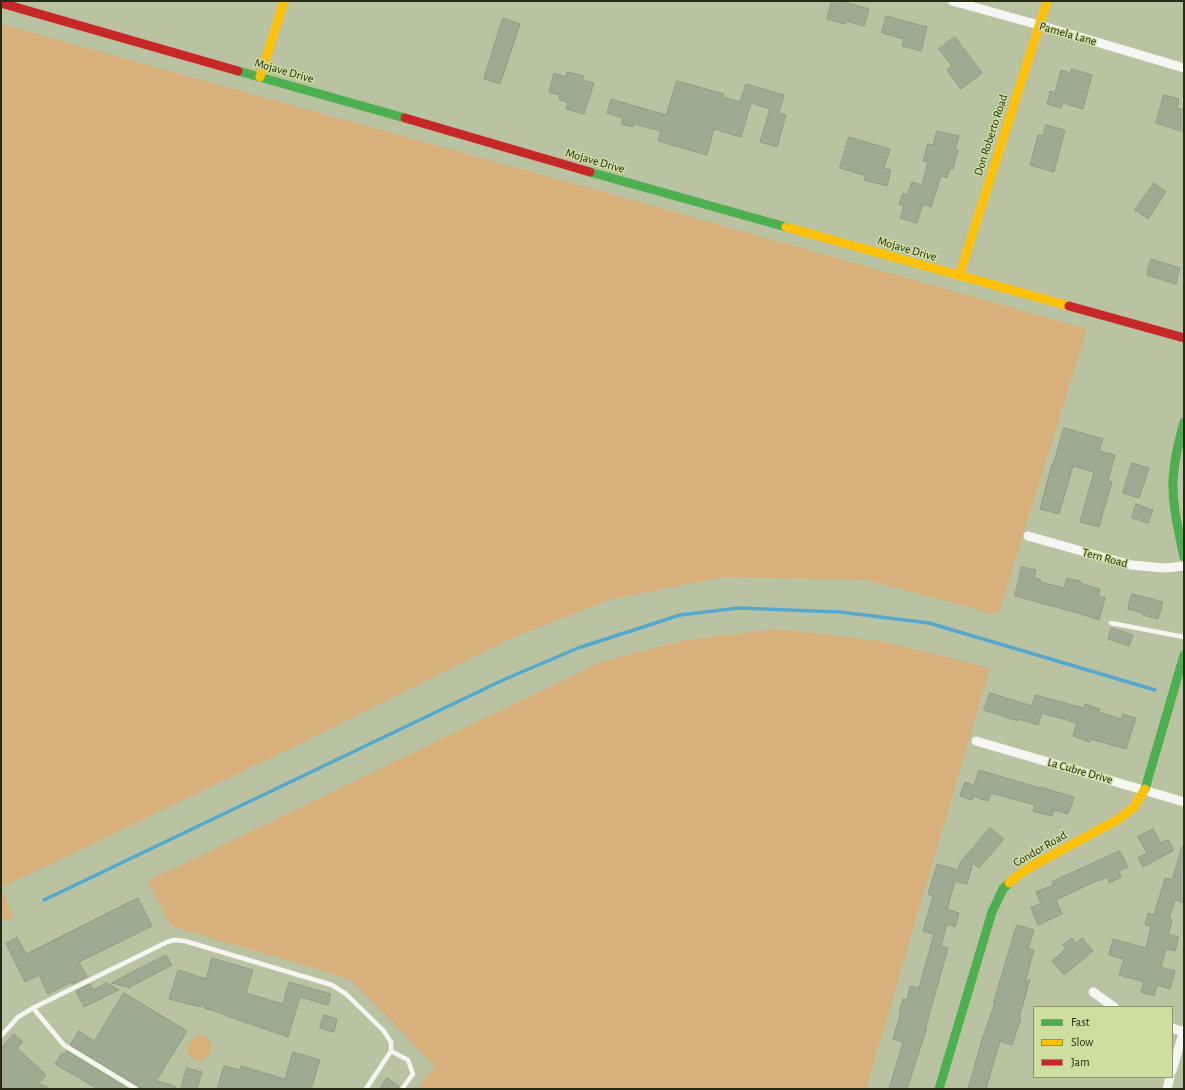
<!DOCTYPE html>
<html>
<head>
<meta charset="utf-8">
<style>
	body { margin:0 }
	#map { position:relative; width:1185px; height:1090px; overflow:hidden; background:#bac3a1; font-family:"Alegreya Sans",sans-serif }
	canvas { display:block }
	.frame { position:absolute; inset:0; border:2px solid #262c13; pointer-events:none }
	.legend { position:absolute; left:1033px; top:1006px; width:140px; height:72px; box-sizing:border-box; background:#cedea0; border:1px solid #8b9768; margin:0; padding:5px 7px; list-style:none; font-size:12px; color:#262c13 }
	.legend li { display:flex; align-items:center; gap:8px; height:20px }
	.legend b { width:20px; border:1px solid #8b9768 }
</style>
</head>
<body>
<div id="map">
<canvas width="1185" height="1090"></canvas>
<div class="frame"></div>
<ul class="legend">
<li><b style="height:5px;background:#4caf50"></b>Fast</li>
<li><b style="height:5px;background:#ffc107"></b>Slow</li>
<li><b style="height:5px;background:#c62828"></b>Jam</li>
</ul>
</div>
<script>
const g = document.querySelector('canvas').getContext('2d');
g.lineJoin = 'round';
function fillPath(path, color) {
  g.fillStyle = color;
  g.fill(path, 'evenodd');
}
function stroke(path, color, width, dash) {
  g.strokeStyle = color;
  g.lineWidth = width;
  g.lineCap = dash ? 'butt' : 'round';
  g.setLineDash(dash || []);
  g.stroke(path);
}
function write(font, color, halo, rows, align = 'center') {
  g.font = font + ' "Alegreya Sans",sans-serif';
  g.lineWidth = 3;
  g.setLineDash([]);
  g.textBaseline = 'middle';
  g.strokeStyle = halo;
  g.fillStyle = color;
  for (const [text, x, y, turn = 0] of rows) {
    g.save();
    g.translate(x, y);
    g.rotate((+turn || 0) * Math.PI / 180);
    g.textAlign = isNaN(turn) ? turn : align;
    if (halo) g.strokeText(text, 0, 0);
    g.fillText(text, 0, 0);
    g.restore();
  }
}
const green = new Path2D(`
	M 1,24 L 632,200 L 1087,329 L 998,615 L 866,580 L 723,577 L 611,599 L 507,640 L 315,736 L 62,859 L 1,887 Z
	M 779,629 L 880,641 L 990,668 L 866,1089 L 418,1089 L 435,1066 L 350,979 L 171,926 L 148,881 L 601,662 L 685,640 Z
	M 1,887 L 13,917 L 1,921 Z
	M 200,1035 C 215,1036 215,1056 201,1061 C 183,1060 185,1040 200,1035 Z`);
const stream = new Path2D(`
	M 44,900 L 503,680 L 578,648 L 680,615 L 739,608 L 840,612 L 929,623 L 1155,690`);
const building = new Path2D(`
	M 832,1 L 841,1 L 869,9 L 864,26 L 846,21 L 845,24 L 827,19 Z
	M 886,16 L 927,27 L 921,51 L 902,46 L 904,39 L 882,33 Z
	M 503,18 L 520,24 L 500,84 L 484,79 Z
	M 955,37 L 982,73 L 961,89 L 947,70 L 952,66 L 939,49 Z
	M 1072,69 L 1092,75 L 1083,109 L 1063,103 L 1061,108 L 1047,104 L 1050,91 L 1055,93 L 1061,70 L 1070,73 Z
	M 567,72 L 584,76 L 582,80 L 594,83 L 584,114 L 566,109 L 568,102 L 559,100 L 560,95 L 549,92 L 554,73 L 566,77 Z
	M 677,81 L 724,94 L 723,97 L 740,102 L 746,84 L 784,95 L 779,113 L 786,115 L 777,147 L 760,142 L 770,109 L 751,103 L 741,137 L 714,129 L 707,155 L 658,141 L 661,131 L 634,124 L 633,127 L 621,124 L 623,118 L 607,113 L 611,99 L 666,115 Z
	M 1164,95 L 1179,99 L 1177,108 L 1184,110 L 1184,132 L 1156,123 Z
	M 1046,125 L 1065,130 L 1054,172 L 1030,165 L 1038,135 L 1043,136 Z
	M 937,131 L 959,136 L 955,149 L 958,150 L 953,169 L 950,168 L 947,178 L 941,176 L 931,207 L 923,204 L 917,223 L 900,218 L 904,206 L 899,204 L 903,193 L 907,195 L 912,182 L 922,185 L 928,162 L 923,161 L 928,144 L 933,145 Z
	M 849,137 L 890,149 L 884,168 L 891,170 L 887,186 L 864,180 L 866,176 L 840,168 Z
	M 1154,183 L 1166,192 L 1148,219 L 1135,210 Z
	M 1151,259 L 1180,268 L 1176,284 L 1147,275 Z
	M 1064,428 L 1103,439 L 1099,451 L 1115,455 L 1108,481 L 1112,482 L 1099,527 L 1080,522 L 1094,472 L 1073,466 L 1059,514 L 1040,509 L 1052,464 L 1053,464 Z
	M 1132,463 L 1149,468 L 1139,498 L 1123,493 Z
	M 1136,504 L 1153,510 L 1148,523 L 1132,518 Z
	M 1022,567 L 1036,570 L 1034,578 L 1041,580 L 1040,582 L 1064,588 L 1067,578 L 1080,581 L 1080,583 L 1100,589 L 1098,596 L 1105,598 L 1099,620 L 1078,613 L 1015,596 Z
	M 1132,594 L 1163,602 L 1158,619 L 1143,615 L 1143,613 L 1128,609 Z
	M 1112,628 L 1133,635 L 1129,646 L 1108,639 Z
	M 990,693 L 1032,706 L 1035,695 L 1084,708 L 1085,704 L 1100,709 L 1099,712 L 1121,719 L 1123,714 L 1136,718 L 1126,749 L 1090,739 L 1090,742 L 1073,736 L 1077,723 L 1042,713 L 1038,725 L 1019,719 L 1018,721 L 984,710 Z
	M 979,770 L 1040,788 L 1040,787 L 1074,797 L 1068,814 L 1054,810 L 1052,816 L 1033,811 L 1035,805 L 991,793 L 988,801 L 973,796 L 972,800 L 960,796 L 965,782 L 974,785 Z
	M 990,828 L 1004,839 L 979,868 L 973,863 L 967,884 L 955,881 L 947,909 L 959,913 L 955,927 L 947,924 L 941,946 L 948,948 L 926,1026 L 927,1027 L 907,1089 L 889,1089 L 903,1042 L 893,1039 L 901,1012 L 899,1012 L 903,999 L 907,1000 L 910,986 L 919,988 L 934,934 L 923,931 L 933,896 L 928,894 L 937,864 L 958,870 L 960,863 Z
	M 1153,829 L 1161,843 L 1168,840 L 1174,850 L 1143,867 L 1138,858 L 1147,853 L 1138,837 Z
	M 1182,847 L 1184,848 L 1184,903 L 1175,900 L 1169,919 L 1172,920 L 1168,934 L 1179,937 L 1175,951 L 1166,949 L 1161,967 L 1175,971 L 1170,989 L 1157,985 L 1154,996 L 1141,992 L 1144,982 L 1119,975 L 1124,959 L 1109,955 L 1113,939 L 1146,948 L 1151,926 L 1145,925 L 1148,913 L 1154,915 L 1165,878 L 1172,880 Z
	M 1120,851 L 1128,867 L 1118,871 L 1121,877 L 1109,883 L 1107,877 L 1099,881 L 1098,880 L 1056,900 L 1062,914 L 1038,925 L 1031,908 L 1041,903 L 1036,892 L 1054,885 L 1052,882 Z
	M 138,898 L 152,926 L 79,962 L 87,977 L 73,984 L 72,982 L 48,994 L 39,975 L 25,982 L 6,943 L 17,937 L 26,954 Z
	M 1017,925 L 1034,930 L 1028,949 L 1034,950 L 1025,983 L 1030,979 L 1019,1018 L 1021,1018 L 1012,1045 L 1000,1041 L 986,1089 L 968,1089 L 981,1043 L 995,1002 L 994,1002 Z
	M 1072,938 L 1076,943 L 1082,938 L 1093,951 L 1064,975 L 1052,961 L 1066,949 L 1063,945 Z
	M 166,955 L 172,965 L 128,988 L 129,985 L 126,987 L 112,983 Z
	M 212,958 L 253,970 L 246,993 L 283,1004 L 289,982 L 331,994 L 328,1005 L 300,997 L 288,1037 L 224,1015 L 224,1014 L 204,1008 L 204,1002 L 201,1007 L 169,999 L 178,970 L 206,979 Z
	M 107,983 L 119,990 L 84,1007 L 76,991 L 90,984 L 93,990 Z
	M 124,993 L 187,1031 L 156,1081 L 175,1086 L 175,1089 L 140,1089 L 138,1086 L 70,1045 L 79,1031 L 94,1041 Z
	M 324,1015 L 337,1019 L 334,1032 L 320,1028 Z
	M 14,1034 L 23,1042 L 17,1048 L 46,1075 L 39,1083 L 50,1089 L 1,1089 L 1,1048 Z
	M 67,1051 L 129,1089 L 98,1089 L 55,1064 L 62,1053 L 64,1054 Z
	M 293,1052 L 320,1060 L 311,1089 L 217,1089 L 224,1066 L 240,1070 L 241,1066 L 285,1079 Z
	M 187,1068 L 202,1072 L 197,1089 L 181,1089 Z
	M 387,1078 L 399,1086 L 398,1089 L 380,1089 Z`);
const lane = new Path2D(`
	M 1111,623 L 1184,637
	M 33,1008 L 64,1045 L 136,1089
	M 1,1036 L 18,1017 L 33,1008 L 167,942 L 174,940 L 185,941 L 332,985 L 346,994 L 383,1030 L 391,1042 L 391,1051 L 366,1089
	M 391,1051 L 408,1060 L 413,1074 L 402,1089`);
const street = new Path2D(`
	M 952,1 L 1039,25 L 1184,68
	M 1028,536 L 1131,565 L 1165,568 L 1184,566
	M 976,741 L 1184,802
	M 1093,992 L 1114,1007
	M 1172,1028 L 1183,1032
	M 1172,1071 L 1184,1030
	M 1167,1089 L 1170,1077`);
const fast = new Path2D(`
	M 238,71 L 405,118
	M 590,172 L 786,227
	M 1184,422 C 1179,441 1174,460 1173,480 C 1172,506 1179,532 1184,557
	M 1145,789 L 1184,655
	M 939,1089 L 992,912 L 1003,889 L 1009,883`);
const slow = new Path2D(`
	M 260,77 L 284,1
	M 786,227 L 1069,306
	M 959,276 L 1047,1
	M 1009,883 L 1017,876 L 1032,866 L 1117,820 L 1133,808 L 1145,789`);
const jam = new Path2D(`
	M 1,3 L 238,71
	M 405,118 L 590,172
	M 1069,306 L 1184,338`);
const streetNames = [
	["Pamela Lane",1068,34,16],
	["Mojave Drive",284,71,16],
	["Don Roberto Road",991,135,-72],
	["Mojave Drive",595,161,16],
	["Mojave Drive",907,249,16],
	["Tern Road",1105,558,15],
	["La Cubre Drive",1080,771,16],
	["Condor Road",1040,849,-30]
];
fillPath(green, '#d8b07b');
stroke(stream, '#55a8cd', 3.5);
fillPath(building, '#9eaa91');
stroke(building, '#909b83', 1);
stroke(lane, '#f5f6f1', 4.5);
stroke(street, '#f5f6f1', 9);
stroke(fast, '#4caf50', 9);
stroke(slow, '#ffc107', 9);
stroke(jam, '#c62828', 9);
write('12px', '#262c13', '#cedea0', streetNames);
</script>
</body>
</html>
